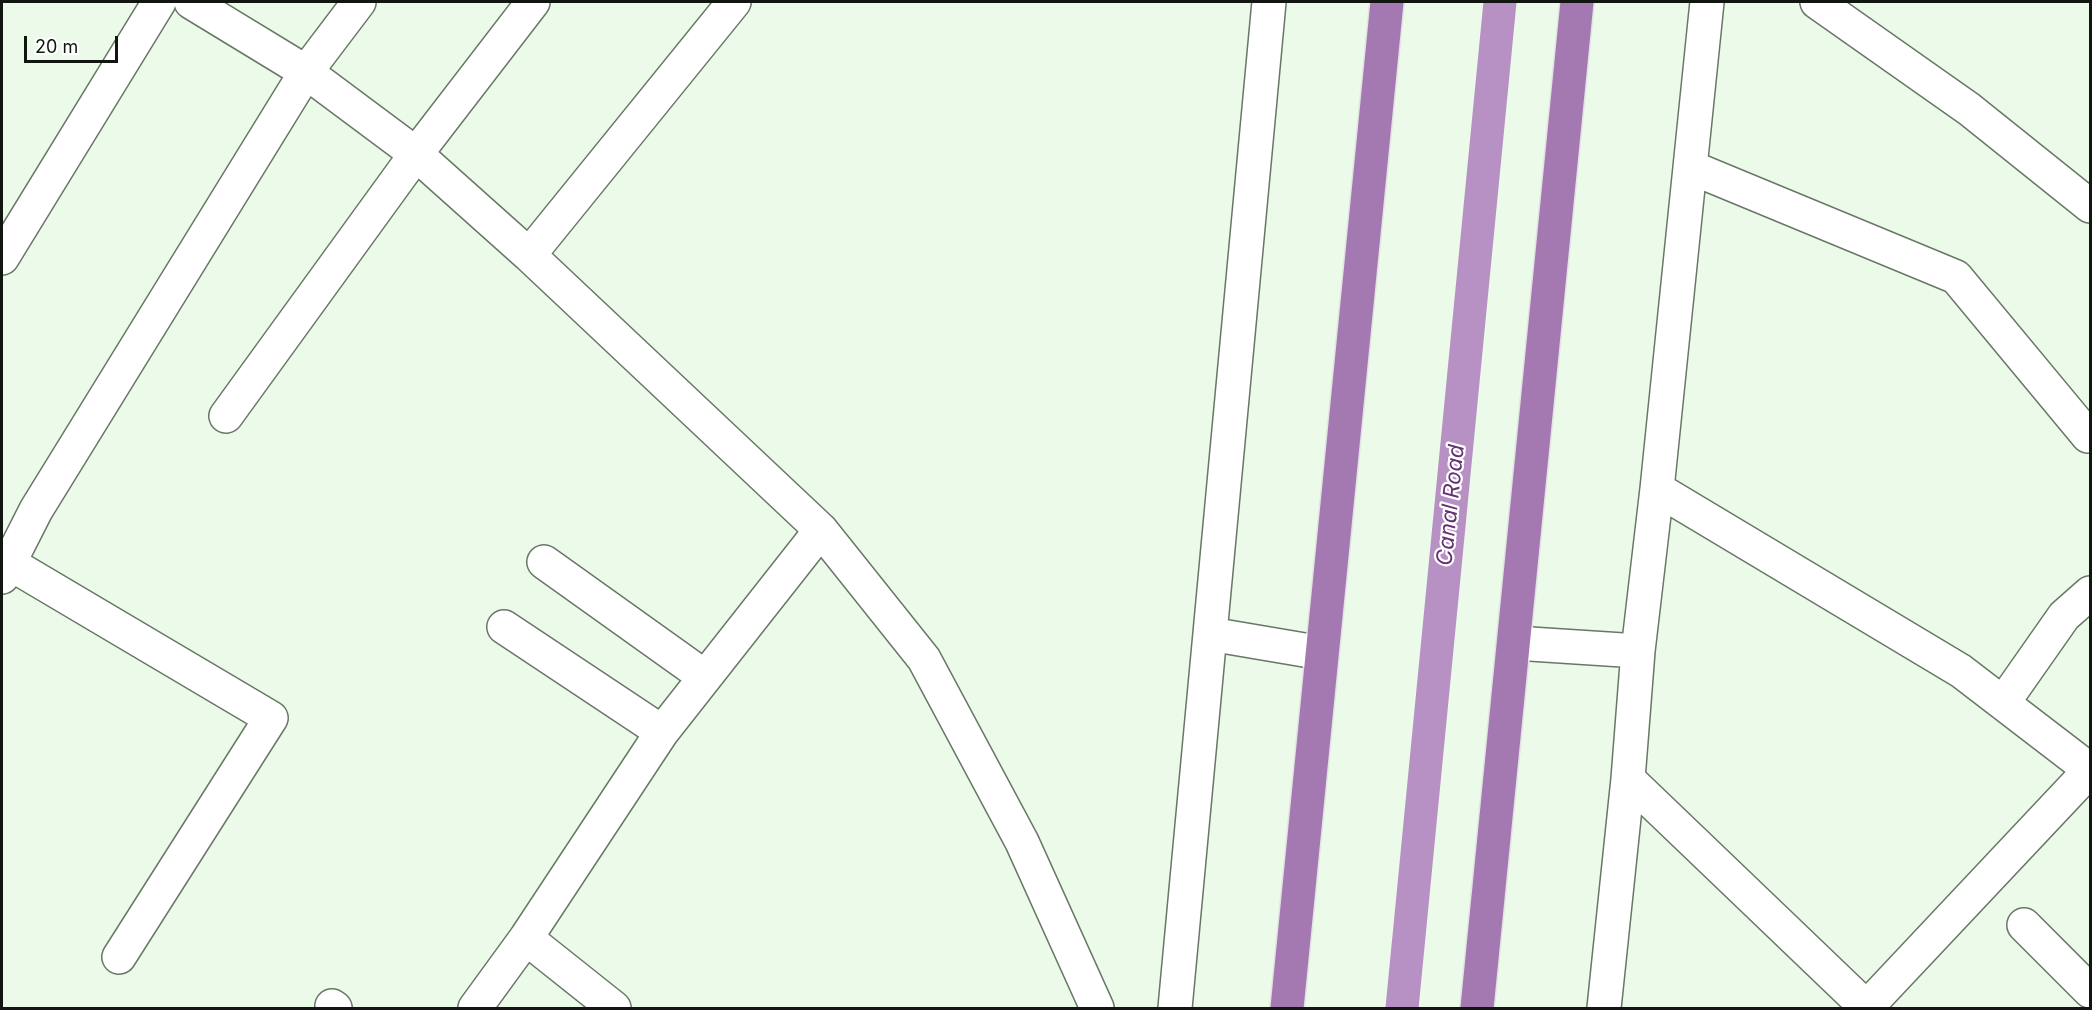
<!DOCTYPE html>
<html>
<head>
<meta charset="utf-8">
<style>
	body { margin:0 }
	#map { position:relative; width:2092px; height:1010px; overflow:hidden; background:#ecfbe9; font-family:Inter,sans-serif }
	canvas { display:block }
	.frame { position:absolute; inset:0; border:3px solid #111610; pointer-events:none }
	.scale { position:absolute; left:24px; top:36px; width:94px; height:27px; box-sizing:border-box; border:3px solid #111610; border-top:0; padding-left:8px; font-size:18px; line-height:21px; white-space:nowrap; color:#111610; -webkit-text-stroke:4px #fff; paint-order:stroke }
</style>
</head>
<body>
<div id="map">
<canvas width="2092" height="1010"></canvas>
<div class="frame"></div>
<div class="scale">20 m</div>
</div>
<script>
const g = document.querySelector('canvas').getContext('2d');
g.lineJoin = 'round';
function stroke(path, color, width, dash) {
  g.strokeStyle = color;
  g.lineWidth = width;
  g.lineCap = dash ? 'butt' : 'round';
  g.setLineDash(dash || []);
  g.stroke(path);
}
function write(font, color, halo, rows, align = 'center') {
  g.font = font + ' Inter,sans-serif';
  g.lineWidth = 4.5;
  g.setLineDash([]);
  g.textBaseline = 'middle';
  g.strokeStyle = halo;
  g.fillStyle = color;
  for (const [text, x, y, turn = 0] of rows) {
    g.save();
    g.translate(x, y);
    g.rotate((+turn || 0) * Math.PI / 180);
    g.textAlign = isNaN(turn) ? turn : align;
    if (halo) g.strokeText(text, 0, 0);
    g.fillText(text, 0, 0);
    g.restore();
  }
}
const canal = new Path2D(`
	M 1402,1008 L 1500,2`);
const minor = new Path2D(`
	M 191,2 L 306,72 L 416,154 L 529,255 L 821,530 L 924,659 L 1022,842 L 1097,1008
	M 1817,2 L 1969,109 L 2090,206
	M 1690,167 L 1956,277 L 2088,436
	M 529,255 L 734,2
	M 2,258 L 159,2
	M 226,416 L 416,154 L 533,2
	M 1657,489 L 1961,671 L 2090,770
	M 544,562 L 705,677
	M 9,563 L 271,718 L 119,957
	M 2,577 L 36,510 L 306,72 L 359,2
	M 504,627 L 662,732
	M 1210,634 L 1322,653
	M 1515,643 L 1638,651
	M 2003,703 L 2064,616 L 2090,593
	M 1628,779 L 1867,1008
	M 2024,925 L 2090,991
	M 526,938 L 614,1008
	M 332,1006 L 335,1008
	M 475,1008 L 526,938 L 662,732 L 821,530
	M 1175,1008 L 1269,2
	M 1604,1008 L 1628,779 L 1638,651 L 1657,489 L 1707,2
	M 1866,1008 L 2090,770`);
const highway = new Path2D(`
	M 1287,1008 L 1387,2
	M 1477,1008 L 1577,2`);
const waterNames = [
	["Canal Road",1451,505,-84]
];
stroke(canal, '#b790c4', 33);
stroke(minor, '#697767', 36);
stroke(highway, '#e2e3e2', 36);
stroke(minor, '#fff', 33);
stroke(highway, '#a479b2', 33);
write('italic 22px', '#643273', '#fff', waterNames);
</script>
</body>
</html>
